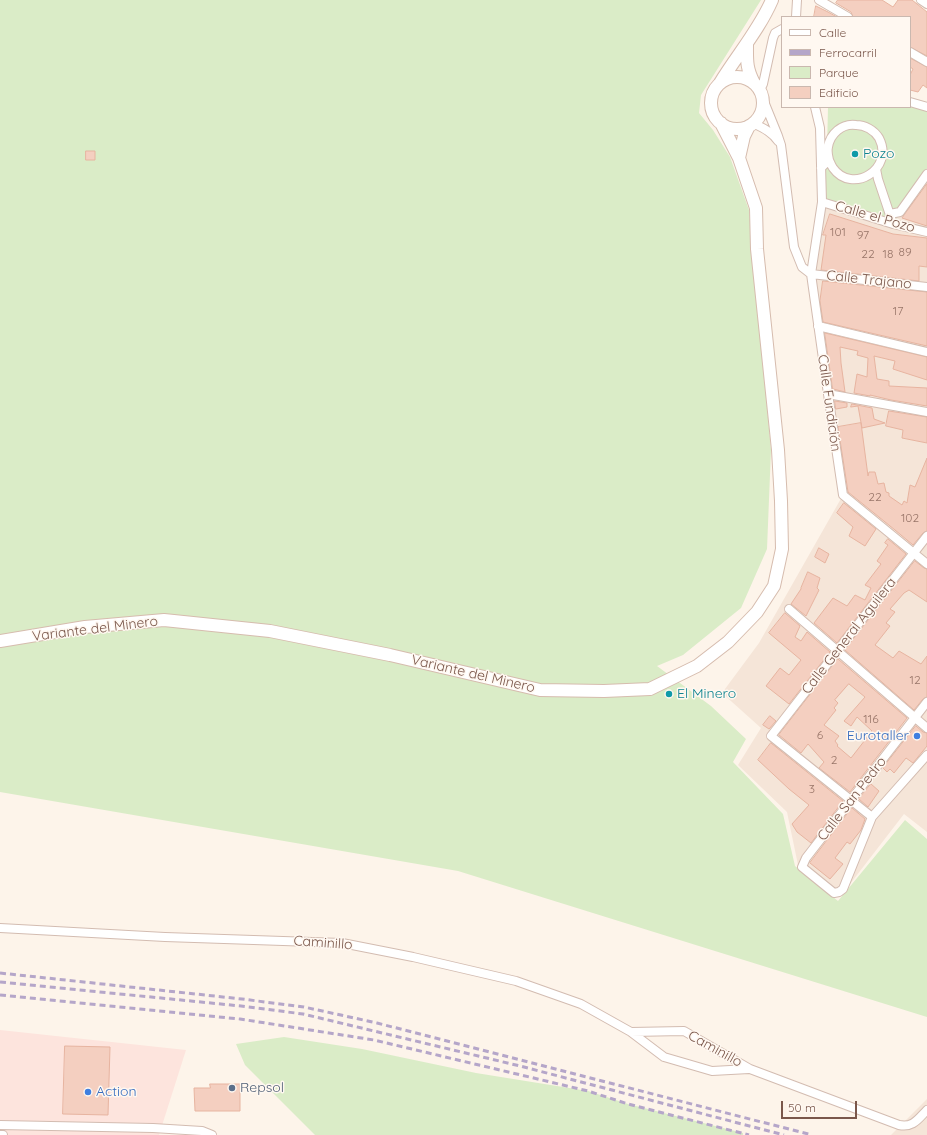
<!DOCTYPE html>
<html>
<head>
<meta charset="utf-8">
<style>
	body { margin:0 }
	#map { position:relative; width:927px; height:1135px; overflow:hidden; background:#fdf4ea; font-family:Quicksand,sans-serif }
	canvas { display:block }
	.legend { position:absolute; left:781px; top:16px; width:130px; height:92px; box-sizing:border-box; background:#fff8f1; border:1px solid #cab8af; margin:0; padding:5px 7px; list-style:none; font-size:12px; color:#7a574b }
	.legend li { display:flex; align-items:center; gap:8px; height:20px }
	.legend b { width:20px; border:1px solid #cab8af }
	.scale { position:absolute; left:781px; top:1101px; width:76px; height:18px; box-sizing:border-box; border:2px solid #7a574b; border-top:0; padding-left:5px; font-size:12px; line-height:14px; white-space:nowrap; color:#7a574b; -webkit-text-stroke:3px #fff8f1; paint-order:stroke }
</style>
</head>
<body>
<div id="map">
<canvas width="927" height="1135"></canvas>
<ul class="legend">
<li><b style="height:5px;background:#fff"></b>Calle</li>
<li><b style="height:5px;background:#b5a6c9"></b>Ferrocarril</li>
<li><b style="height:11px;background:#daecc7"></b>Parque</li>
<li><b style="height:11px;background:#f4cfc0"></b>Edificio</li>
</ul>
<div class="scale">50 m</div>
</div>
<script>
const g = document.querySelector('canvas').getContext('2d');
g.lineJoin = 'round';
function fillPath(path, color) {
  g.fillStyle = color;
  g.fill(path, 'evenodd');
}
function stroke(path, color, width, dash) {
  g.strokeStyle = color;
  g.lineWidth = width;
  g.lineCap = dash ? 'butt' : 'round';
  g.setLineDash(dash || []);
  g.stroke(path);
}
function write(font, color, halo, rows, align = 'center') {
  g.font = font + ' Quicksand,sans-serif';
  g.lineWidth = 3;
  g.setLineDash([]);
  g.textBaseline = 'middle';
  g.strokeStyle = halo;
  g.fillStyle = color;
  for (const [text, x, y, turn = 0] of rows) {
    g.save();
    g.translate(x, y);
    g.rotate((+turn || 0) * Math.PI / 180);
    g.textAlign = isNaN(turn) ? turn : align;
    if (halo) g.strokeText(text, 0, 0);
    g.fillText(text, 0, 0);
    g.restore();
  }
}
const residential = new Path2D(`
	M 927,172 L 927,832 L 904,814 L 840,897 L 798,865 L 787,812 L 738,765 L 761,728 L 722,693 L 759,643 L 843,495 L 811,274 L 822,202 Z
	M 927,1099 L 927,1135 L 891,1135 Z`);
const commercial = new Path2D(`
	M 0,1030 L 186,1050 L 159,1135 L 0,1135 Z`);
const green = new Path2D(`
	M 0,0 L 761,0 L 701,95 L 699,113 L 713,130 L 730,157 L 749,210 L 771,450 L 767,549 L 741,608 L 683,655 L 657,666 L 711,706 L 746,739 L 733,762 L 783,814 L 795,866 L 838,901 L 905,820 L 927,839 L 927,1017 L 458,871 L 0,792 Z
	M 910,102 L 927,107 L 927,176 L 893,224 L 822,202 L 827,150 L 828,107 L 910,107 Z
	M 284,1037 L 362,1049 L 476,1073 L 588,1091 L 628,1104 L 743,1133 L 743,1135 L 315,1135 L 245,1065 L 236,1044 Z`);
const building = new Path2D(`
	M 838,0 L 882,0 L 893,7 L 898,0 L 912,0 L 927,12 L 927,56 L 910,47 L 910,17 L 853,17 L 851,12 L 836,3 Z
	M 816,6 L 828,12 L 837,17 L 814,17 Z
	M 910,58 L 927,67 L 927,88 L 923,85 L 918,92 L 910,90 L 910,75 L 913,69 L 910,67 Z
	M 86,151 L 95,151 L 95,160 L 86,160 Z
	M 927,184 L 927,226 L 902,218 L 904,215 Z
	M 830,214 L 893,234 L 927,238 L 927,267 L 919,266 L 919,281 L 821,270 L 826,235 L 823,235 Z
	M 823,281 L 927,292 L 927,346 L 823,322 L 820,301 Z
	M 825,333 L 927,357 L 927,380 L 893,369 L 895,361 L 874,356 L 877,379 L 889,381 L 889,386 L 927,388 L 927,406 L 891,400 L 870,395 L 870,396 L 854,393 L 857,374 L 867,377 L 868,358 L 857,355 L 858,351 L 840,347 L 841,363 L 845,392 L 833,389 Z
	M 835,401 L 847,403 L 847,407 L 836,409 Z
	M 852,404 L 872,408 L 874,419 L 885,423 L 862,428 L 858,406 L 851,407 Z
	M 889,411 L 927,417 L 927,443 L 902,438 L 903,430 L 886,426 Z
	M 861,423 L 868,476 L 869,472 L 875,472 L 878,484 L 884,483 L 886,492 L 889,493 L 889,496 L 902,505 L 904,501 L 907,503 L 910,485 L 915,487 L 927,458 L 927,531 L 923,533 L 913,545 L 895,530 L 848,492 L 838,427 Z
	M 844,503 L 876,529 L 865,546 L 849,536 L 853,527 L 837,513 Z
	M 888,539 L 906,554 L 837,643 L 814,623 L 833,598 L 847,606 L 855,595 L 865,600 L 871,588 L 865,585 L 881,564 L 877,561 L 888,545 L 885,543 Z
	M 819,548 L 829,554 L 825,563 L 815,557 Z
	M 915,561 L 924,568 L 927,569 L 927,602 L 909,590 L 904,593 L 890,609 L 895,612 L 886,623 L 890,626 L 875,645 L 893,658 L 899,651 L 921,664 L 927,656 L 927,697 L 923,699 L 914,710 L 845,650 Z
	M 808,572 L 820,578 L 817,588 L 819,590 L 806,616 L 791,604 L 801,589 L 801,588 Z
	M 785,613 L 800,626 L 795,637 L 801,641 L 807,632 L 830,652 L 789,704 L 766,686 L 780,668 L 789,675 L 801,660 L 769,633 Z
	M 838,659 L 907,718 L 850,792 L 819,768 L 824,762 L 808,744 L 801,753 L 779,735 ZM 849,684 L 865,697 L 844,721 L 851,726 L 857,717 L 872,731 L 851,758 L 837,746 L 838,745 L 835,741 L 839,736 L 824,725 L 836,710 L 834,708 L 838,703 L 835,700 Z
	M 770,716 L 776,721 L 769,729 L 763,725 Z
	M 916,726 L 923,732 L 927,733 L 927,746 L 913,763 L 906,758 L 894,773 L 890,769 L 887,772 L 883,768 Z
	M 771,743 L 843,801 L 811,843 L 797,832 L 792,824 L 809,805 L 789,789 L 758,760 Z
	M 871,784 L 879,791 L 868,807 L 859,799 Z
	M 852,808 L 865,819 L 861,830 L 850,844 L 847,842 L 835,858 L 843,864 L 830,879 L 810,863 Z
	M 65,1046 L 110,1047 L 108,1115 L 63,1114 Z
	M 210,1084 L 240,1084 L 240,1111 L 195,1111 L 194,1088 L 210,1088 Z`);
const street = new Path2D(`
	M 819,0 L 848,17
	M 921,0 L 927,4
	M 796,17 L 797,0
	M 910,52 L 927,62
	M 760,90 L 763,84 L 773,38 L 775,33 L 782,29
	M 763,99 L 778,136 L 781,145 L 794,247 L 802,267 L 811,274 L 927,287
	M 910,102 L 927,107
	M 815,107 L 820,128 L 822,202 L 811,274 L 828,394 L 843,495 L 927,564
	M 753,123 C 763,128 772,132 778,141
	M 821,168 L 829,160 C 828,156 827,151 828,147 C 830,134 842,123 856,125 C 865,125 874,130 879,138 C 895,169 852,195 833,168 C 831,165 830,162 829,160
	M 876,169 L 878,179 L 893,224
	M 822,202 L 893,224 L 927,232
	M 890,214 L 900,212 L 927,174
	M 818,326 L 927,352
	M 828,394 L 927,412
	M 789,609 L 927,728
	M 927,702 L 806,858 L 802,867 L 834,893 L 839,892 L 843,889 L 872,817 L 927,755
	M 872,817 L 771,736 L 927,536
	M 0,928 L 165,937 L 342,943 L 413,957 L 516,981 L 581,1004 L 631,1032 L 684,1031 L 750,1069 L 899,1125 C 913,1128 918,1119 927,1110
	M 631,1032 L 664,1057 L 712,1071 L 749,1069
	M 0,1125 L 153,1128 L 202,1131 L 212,1135
	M 0,1135 L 3,1135`);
const secondary = new Path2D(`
	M 747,44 C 747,60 746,68 754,83
	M711 103a26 26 0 1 1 52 0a26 26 0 1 1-52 0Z
	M 720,83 C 737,55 759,30 772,0
	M 739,158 L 744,136 L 749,126
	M 0,641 L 85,627 L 164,620 L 270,631 L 390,655 L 540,690 L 604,691 L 650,689 L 697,666 L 728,642 L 757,612 L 774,586 L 782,549 L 781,501 L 778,450 L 757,249 L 756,208 L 739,158 L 721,123`);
const rail = new Path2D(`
	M 0,973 L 242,999 L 304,1007 L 377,1023 L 812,1135
	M 0,982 L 241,1006 L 303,1014 L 520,1066 L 784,1135
	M 0,995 L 240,1019 L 374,1040 L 588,1091 L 628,1104 L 749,1135`);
const markers = [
	[855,154,4,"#0f9aa8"],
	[669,694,4,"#0f9aa8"],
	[917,736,4,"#3f7fe0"],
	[232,1088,4,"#5c6f8a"],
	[88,1092,4,"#3f7fe0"]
];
const numberNames = [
	["101",838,232],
	["97",863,235],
	["89",905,252],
	["22",868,254],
	["18",888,254],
	["17",898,311],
	["22",875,497],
	["102",910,518],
	["12",915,680],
	["116",871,719],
	["6",820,735],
	["2",834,760],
	["3",812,789]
];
const cultureNames = [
	["Pozo",863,154],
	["El Minero",677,694]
];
const streetNames = [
	["Calle el Pozo",875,217,16],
	["Calle Trajano",869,280,6],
	["Calle Fundición",829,403,82],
	["Variante del Minero",95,629,-7],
	["Calle General Aguilera",849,636,-52],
	["Variante del Minero",473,674,13],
	["Calle San Pedro",852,799,-52],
	["Caminillo",323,943,4],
	["Caminillo",715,1049,29]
];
const shopNames = [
	["Eurotaller",909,736],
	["Action",96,1092,"left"]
];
const serviceNames = [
	["Repsol",240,1088]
];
fillPath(residential, '#f5e5d8');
fillPath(commercial, '#fde4dd');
fillPath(green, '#daecc7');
fillPath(building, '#f4cfc0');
stroke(building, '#e7b4a0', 1);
stroke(street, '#d3bcb1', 10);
stroke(secondary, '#d6bcae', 14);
stroke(street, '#fff', 8);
stroke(secondary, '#fff', 12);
stroke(rail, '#b5a6c9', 3, [6, 4]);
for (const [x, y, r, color] of markers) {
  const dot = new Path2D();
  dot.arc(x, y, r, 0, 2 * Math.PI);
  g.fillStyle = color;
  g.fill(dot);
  stroke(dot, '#fff8f1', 1.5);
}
write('12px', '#987568', null, numberNames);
write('14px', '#0d838f', '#fff8f1', cultureNames, 'left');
write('14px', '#7a574b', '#fff8f1', streetNames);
write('14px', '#366cbe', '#fff8f1', shopNames, 'right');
write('14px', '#4e5e75', '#fff8f1', serviceNames, 'left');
</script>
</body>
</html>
